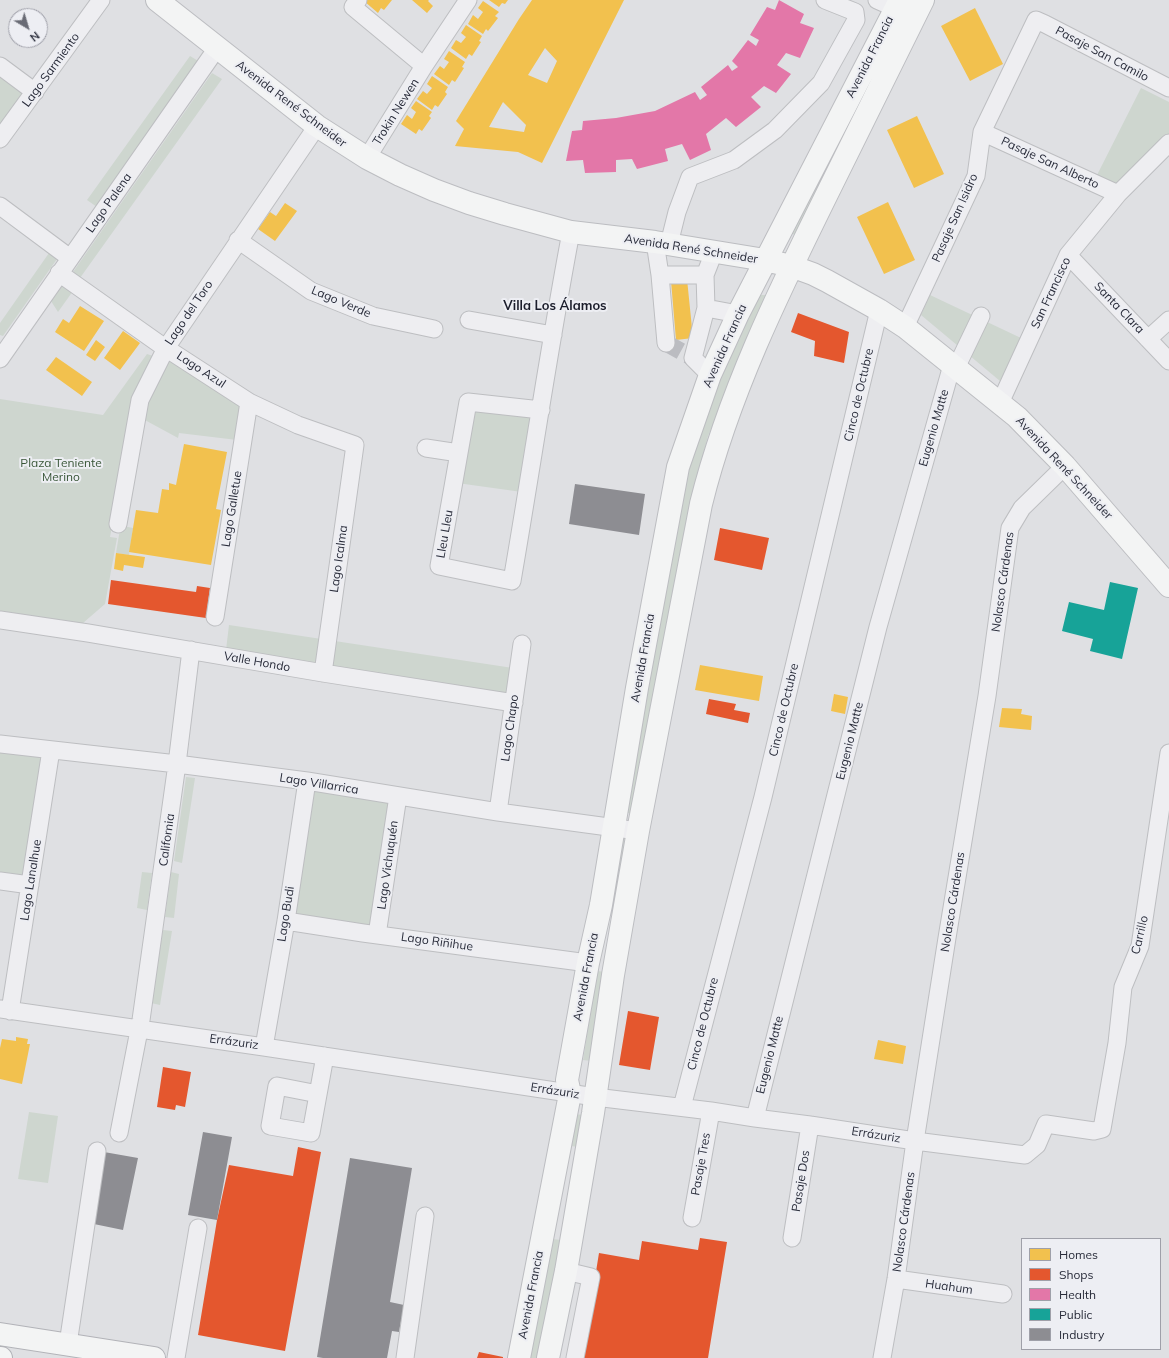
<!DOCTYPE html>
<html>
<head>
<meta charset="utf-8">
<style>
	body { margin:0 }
	#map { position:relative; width:1169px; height:1358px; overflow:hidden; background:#dfe0e3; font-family:Mulish,sans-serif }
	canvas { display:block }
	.legend { position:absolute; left:1021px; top:1238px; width:140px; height:112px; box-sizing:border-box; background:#edeef3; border:1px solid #9fa0a9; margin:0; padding:5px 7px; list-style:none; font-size:12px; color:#292c3a }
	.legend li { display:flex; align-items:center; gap:8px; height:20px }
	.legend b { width:20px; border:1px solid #9fa0a9 }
	.north { position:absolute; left:8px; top:8px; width:40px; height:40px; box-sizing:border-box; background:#edeef3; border:1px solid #9fa0a9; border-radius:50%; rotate:142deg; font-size:11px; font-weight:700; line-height:16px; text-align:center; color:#292c3a }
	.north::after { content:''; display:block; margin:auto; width:14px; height:18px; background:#696b75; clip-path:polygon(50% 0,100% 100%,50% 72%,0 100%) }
</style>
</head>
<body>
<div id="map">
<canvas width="1169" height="1358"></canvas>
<ul class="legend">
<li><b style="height:11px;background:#f2c14e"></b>Homes</li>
<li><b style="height:11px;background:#e4572e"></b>Shops</li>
<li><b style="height:11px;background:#e377a8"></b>Health</li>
<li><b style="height:11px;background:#17a398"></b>Public</li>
<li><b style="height:11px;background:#8d8d92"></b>Industry</li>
</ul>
<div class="north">N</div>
</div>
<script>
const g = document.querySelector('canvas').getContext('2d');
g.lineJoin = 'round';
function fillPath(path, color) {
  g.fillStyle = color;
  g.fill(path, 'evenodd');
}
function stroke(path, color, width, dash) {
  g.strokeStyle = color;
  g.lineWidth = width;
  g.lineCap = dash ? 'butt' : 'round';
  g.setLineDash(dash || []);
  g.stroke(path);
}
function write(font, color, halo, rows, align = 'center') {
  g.font = font + ' Mulish,sans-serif';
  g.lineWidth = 4;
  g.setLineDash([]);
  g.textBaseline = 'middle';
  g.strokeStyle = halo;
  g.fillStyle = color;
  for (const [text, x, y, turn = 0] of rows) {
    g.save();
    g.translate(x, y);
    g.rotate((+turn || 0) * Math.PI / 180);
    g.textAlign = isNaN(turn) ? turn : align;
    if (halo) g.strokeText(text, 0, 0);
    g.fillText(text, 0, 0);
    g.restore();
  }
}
const green = new Path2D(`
	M 190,56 L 200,62 L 97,207 L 87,200 Z
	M 0,70 L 29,90 L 0,129 Z
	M 212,73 L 222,79 L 80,278 L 73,272 Z
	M 1141,88 L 1169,102 L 1169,139 L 1119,188 L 1096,177 Z
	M 857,103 L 864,108 L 800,236 L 792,234 Z
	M 49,253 L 57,259 L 3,336 L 0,335 L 0,323 Z
	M 63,285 L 73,291 L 58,312 L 51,301 Z
	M 758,295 L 767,295 L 708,436 L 697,479 L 633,813 L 628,813 L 626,807 L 684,479 L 698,431 L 752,301 Z
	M 930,295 L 1021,338 L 1000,381 L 921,315 Z
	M 147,354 L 156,357 L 132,422 L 110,537 L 117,538 L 105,604 L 83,623 L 0,611 L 0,399 L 103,415 Z
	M 169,354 L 243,404 L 237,440 L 179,433 L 178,438 L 143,419 L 147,395 Z
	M 472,409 L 535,415 L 522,492 L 457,483 Z
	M 123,526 L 133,528 L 129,555 L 116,553 L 120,529 Z
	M 229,625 L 513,668 L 507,695 L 226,650 Z
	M 0,750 L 40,756 L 45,763 L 27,879 L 0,875 Z
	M 186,777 L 195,778 L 182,863 L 174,861 Z
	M 311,787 L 392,800 L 371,930 L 292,913 Z
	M 620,838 L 629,839 L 622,885 L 612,883 Z
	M 142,872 L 152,873 L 147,910 L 137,908 Z
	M 171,872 L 179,874 L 174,918 L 165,917 Z
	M 163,930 L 172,931 L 160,1005 L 151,1003 Z
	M 597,971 L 606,972 L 592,1061 L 583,1060 Z
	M 29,1112 L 58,1116 L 48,1183 L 18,1179 Z
	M 575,1114 L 583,1115 L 579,1147 L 571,1146 Z
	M 552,1239 L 561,1240 L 539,1358 L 530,1358 Z`);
const homes = new Path2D(`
	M 365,0 L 392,0 L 384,10 L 381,8 L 378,13 L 364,1 Z
	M 412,0 L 429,0 L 428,1 L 433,6 L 427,13 Z
	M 489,0 L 508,0 L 505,4 L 502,3 L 499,7 Z
	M 532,0 L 624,0 L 542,163 L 518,152 L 455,146 L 464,129 L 456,121 L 519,19 ZM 545,48 L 557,61 L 547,83 L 528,75 ZM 503,102 L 526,125 L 524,132 L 489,127 Z
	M 483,1 L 499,12 L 495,16 L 498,18 L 488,31 L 486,29 L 483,34 L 468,24 L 473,15 L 478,19 L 483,12 L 478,8 Z
	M 975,8 L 1003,64 L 970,81 L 941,26 Z
	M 466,25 L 482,36 L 479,41 L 481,42 L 472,56 L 469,54 L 466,59 L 451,48 L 456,40 L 461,43 L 466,37 L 461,33 Z
	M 449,51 L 465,62 L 462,67 L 464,68 L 455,82 L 452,80 L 449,85 L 434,74 L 440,66 L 444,69 L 449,62 L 444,59 Z
	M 432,76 L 448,87 L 445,92 L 447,94 L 438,107 L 435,105 L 432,110 L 417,99 L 423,91 L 427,94 L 432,88 L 427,84 Z
	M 416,101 L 432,112 L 429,116 L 431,118 L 422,131 L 419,129 L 416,134 L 401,124 L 407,115 L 412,119 L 416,112 L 411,108 Z
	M 917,116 L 944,174 L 914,188 L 887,130 Z
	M 888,202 L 915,260 L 884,274 L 857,217 Z
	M 285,203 L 297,211 L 275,241 L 258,229 L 270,212 L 276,216 Z
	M 687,279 L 693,338 L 676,340 L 671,281 Z
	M 80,306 L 104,321 L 84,351 L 55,332 L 63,319 L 69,323 Z
	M 123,331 L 140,343 L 120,370 L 104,358 Z
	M 96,340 L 105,347 L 95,361 L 86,355 Z
	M 56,357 L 92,382 L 82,396 L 46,370 Z
	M 184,444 L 227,452 L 216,509 L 221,510 L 211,565 L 129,552 L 136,510 L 158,513 L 162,489 L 169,490 L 169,483 L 176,485 Z
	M 116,553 L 145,557 L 143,568 L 124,565 L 123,571 L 114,569 Z
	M 700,665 L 763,676 L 759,701 L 695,690 Z
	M 834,694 L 848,697 L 845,714 L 831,711 Z
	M 1002,708 L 1022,709 L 1021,714 L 1032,716 L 1031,730 L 999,727 Z
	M 16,1037 L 28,1039 L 27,1044 L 30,1044 L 22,1084 L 0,1079 L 0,1048 L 2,1039 L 16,1041 Z
	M 878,1040 L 906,1046 L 903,1064 L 874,1059 Z`);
const shops = new Path2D(`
	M 798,313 L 849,332 L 844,363 L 814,356 L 815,341 L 791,332 Z
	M 720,528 L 769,538 L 762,570 L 714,560 Z
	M 111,580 L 196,592 L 197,586 L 210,588 L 206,618 L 108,604 Z
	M 709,699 L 736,704 L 734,710 L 750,713 L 748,723 L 706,714 Z
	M 628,1011 L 659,1017 L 650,1070 L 619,1065 Z
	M 163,1067 L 191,1072 L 185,1107 L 176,1105 L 175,1110 L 157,1107 Z
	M 298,1147 L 321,1152 L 285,1351 L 198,1335 L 217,1220 L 229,1165 L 293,1176 Z
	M 700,1238 L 727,1242 L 708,1358 L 582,1358 L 599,1253 L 639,1260 L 642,1241 L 698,1250 Z
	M 479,1352 L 503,1357 L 503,1358 L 477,1358 Z`);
const health = new Path2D(`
	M 779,0 L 804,14 L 800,23 L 814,28 L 800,58 L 786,53 L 777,65 L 791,74 L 776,93 L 764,86 L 751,97 L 761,107 L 736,127 L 726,118 L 706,134 L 711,150 L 690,160 L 682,144 L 665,149 L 668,161 L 637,169 L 632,159 L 616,160 L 616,172 L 585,173 L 583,160 L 566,161 L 572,131 L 582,130 L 583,121 L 616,118 L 655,111 L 695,92 L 700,100 L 707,95 L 701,87 L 728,65 L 732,71 L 738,67 L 732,61 L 748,40 L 756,46 L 759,40 L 750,35 L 767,7 L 775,10 Z`);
const public = new Path2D(`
	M 1110,582 L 1138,588 L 1122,659 L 1090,651 L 1093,639 L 1062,631 L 1069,602 L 1104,610 Z`);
const industry = new Path2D(`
	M 575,484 L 645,494 L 639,535 L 569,524 Z
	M 203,1132 L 232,1137 L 217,1220 L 188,1215 Z
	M 104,1152 L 138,1158 L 123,1230 L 89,1223 Z
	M 350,1158 L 412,1168 L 390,1302 L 404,1305 L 399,1332 L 392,1331 L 387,1358 L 323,1358 L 317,1357 Z`);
const minorTunnel = new Path2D(`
	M 666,343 L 693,358`);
const minor = new Path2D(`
	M 358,0 L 353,7 L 424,66
	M 877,0 L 895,8
	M 0,66 L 35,92
	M 982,132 L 1118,194
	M 0,139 L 101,0
	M 367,158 L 424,66 L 468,0
	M 0,206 L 70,258
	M 238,240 L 311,291 L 373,316 L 434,329
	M 655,242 L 660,275 L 666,343
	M 669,244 L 677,212 L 690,177 L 734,160 L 775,130 L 821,83 L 856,20 L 855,12 L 825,0
	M 1068,255 L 1169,361
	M 59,273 L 158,343 L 249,402 L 298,425 L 355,445 L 323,673
	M 660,275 L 705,275
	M 706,308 L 738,314
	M 469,320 L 553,335
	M 905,327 L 976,176 L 982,132 L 1036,20 L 1045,24 L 1169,88
	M 1148,339 L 1169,320
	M 0,359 L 217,48
	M 956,368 L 981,316
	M 710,375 L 693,358 L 706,308 L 705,275 L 714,252
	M 1000,403 L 1068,255 L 1118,194 L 1169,143
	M 541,410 L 468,402 L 439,566 L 512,581 C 532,465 549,348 571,232
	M 426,448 L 459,453
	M 118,524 L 140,400 L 166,348 L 317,126
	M 215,617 L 249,402
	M 0,620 L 88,633 L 323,673 L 514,703
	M 0,744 L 177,764 L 307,781 L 498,812 L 638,831
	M 498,812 L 522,644
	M 0,881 L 30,885
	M 286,921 L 363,933 L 588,963
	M 377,935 L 398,796
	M 0,1009 L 264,1047 L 595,1097 L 711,1111 L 755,1118 L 810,1125 L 915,1141 L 1025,1155 L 1037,1145 L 1046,1124 L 1094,1131 L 1102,1129 L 1117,1043 L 1123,987 L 1140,946 L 1169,753
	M 10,1011 L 51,750
	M 264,1047 L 286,921 L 307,781
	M 318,1094 L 277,1086 L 270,1126 L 311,1133 L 325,1056
	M 682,1107 L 763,797 L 879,310
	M 755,1118 L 878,627 L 952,365
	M 119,1133 L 141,1020 L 177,764 L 191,650
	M 692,1218 L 711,1111
	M 792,1238 L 810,1125
	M 566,1271 L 591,1277 L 575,1358
	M 896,1279 L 1003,1294
	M 68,1344 L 97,1151
	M 176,1358 L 198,1228
	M 405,1358 L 425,1216
	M 882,1358 L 896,1279 L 915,1141 L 947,938 L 987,696 L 1010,528 L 1022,508 L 1065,466`);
const major = new Path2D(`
	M 157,0 L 317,126 L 367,158 L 400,175 L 434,190 L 469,203 L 505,214 L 571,232 L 655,242 L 765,260 L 791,266 L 813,274 L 827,281 L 879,310 L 905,327 L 1017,417 L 1065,466 L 1169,586
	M 519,1358 L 570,1094 L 567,1080 L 588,963 L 601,905 L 637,688 L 678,467 L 710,375 L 738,314 L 900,0
	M 548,1358 L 566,1271 L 593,1113 L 613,975 L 638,831 L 701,504 C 728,395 778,293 828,192 C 860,128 892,64 923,0`);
const highway = new Path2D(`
	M 0,1334 L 154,1358
	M 0,1358 L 1,1358`);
const streetNames = [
	["Pasaje San Camilo",1102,54,28],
	["Avenida Francia",870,57,-63],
	["Lago Sarmiento",51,70,-54],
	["Avenida René Schneider",291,104,37],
	["Trokin Newen",396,112,-58],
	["Pasaje San Alberto",1050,163,25],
	["Lago Palena",109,203,-55],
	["Pasaje San Isidro",955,218,-66],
	["Avenida René Schneider",691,249,9],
	["San Francisco",1051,293,-65],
	["Lago Verde",341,302,23],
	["Santa Clara",1119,308,46],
	["Lago del Toro",189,313,-56],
	["Avenida Francia",725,346,-66],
	["Lago Azul",201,370,33],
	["Cinco de Octubre",859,395,-77],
	["Eugenio Matte",934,428,-74],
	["Avenida René Schneider",1064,468,47],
	["Lago Galletue",232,509,-81],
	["Lleu Lleu",445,534,-80],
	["Lago Icalma",339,559,-82],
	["Nolasco Cárdenas",1003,582,-82],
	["Avenida Francia",643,658,-80],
	["Valle Hondo",257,662,10],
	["Cinco de Octubre",784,710,-77],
	["Lago Chapo",510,728,-82],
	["Eugenio Matte",850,741,-76],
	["Lago Villarrica",319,784,9],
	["California",167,840,-82],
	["Lago Vichuquén",388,865,-82],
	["Lago Lanalhue",31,880,-81],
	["Nolasco Cárdenas",953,902,-81],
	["Lago Budi",286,914,-81],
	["Carrillo",1140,935,-77],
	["Lago Riñihue",437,942,8],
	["Avenida Francia",586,977,-79],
	["Cinco de Octubre",703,1024,-76],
	["Errázuriz",234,1042,8],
	["Eugenio Matte",770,1055,-76],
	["Errázuriz",555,1091,9],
	["Errázuriz",876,1135,9],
	["Pasaje Tres",701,1164,-80],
	["Pasaje Dos",801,1181,-81],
	["Nolasco Cárdenas",904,1222,-82],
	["Huahum",949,1287,8],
	["Avenida Francia",531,1295,-79]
];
const parkNames = [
	["Plaza Teniente",61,463],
	["Merino",61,477]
];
const neighbourhoodNames = [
	["Villa Los Álamos",555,306]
];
fillPath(green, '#ced6cf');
fillPath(homes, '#f2c14e');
fillPath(shops, '#e4572e');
fillPath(health, '#e377a8');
fillPath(public, '#17a398');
fillPath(industry, '#8d8d92');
stroke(minorTunnel, '#bbbcc1', 17, [17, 8]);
stroke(minor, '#bdbec1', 19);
stroke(major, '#bcbdc1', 24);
stroke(highway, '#b2b3b8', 24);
stroke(minor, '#eeeef1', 17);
stroke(major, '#f3f4f4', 22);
stroke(highway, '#f3f4f4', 22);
write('12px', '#292c3a', '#edeef3', streetNames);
write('12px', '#385537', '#edeef3', parkNames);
write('bold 13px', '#1b1d2b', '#edeef3', neighbourhoodNames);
</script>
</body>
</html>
